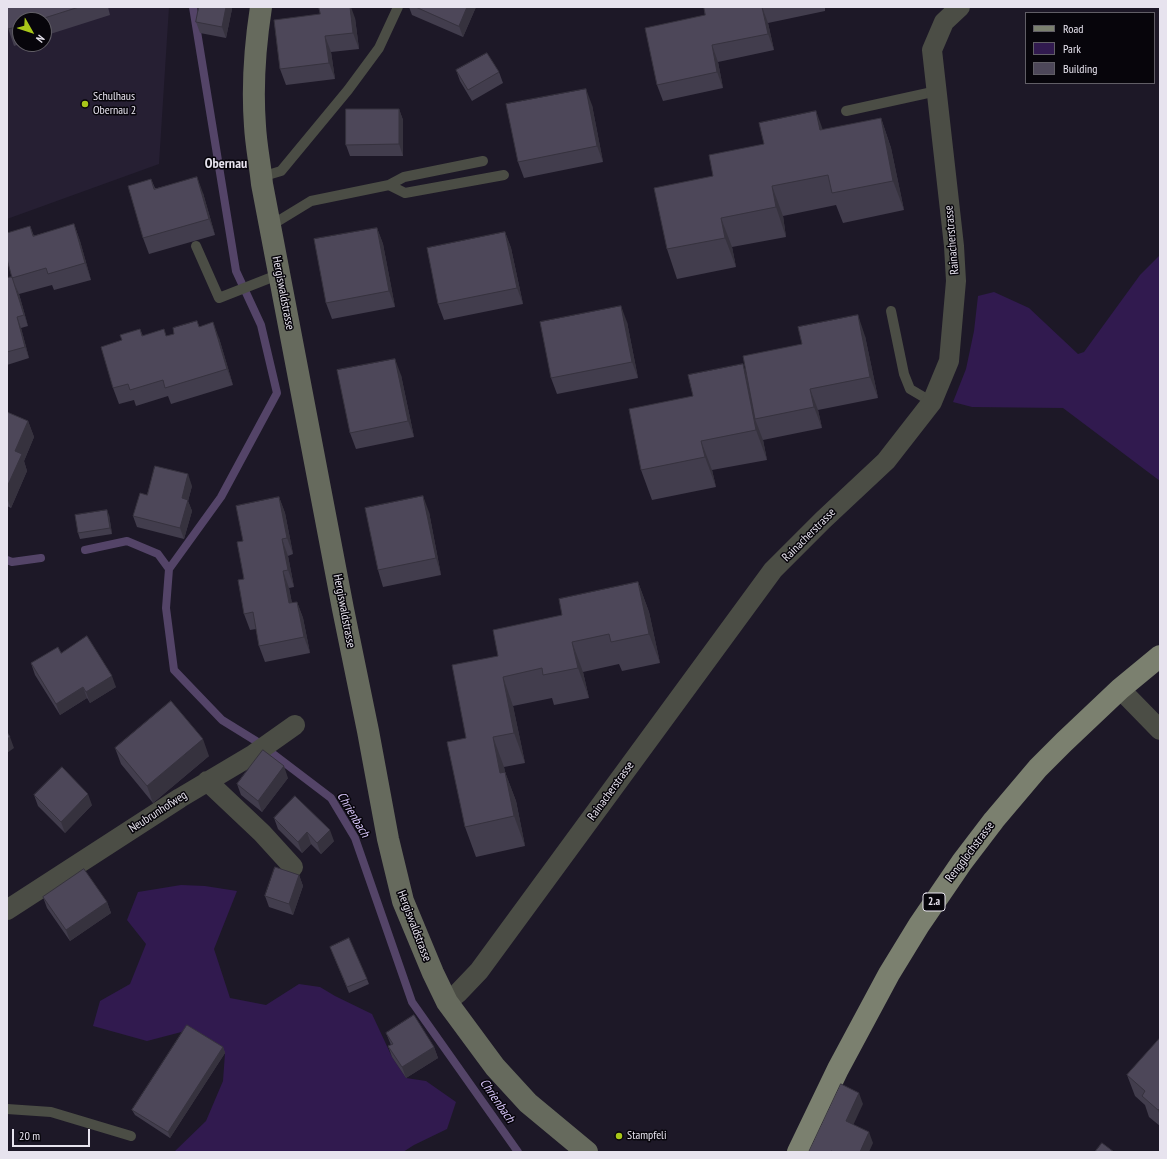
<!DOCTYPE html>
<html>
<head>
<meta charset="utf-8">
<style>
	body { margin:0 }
	#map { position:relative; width:1167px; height:1159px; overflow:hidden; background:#1d1827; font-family:"PT Sans Narrow",sans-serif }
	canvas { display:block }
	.frame { position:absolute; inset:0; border:8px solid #e7e3ee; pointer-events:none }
	.legend { position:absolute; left:1025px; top:12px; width:130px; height:72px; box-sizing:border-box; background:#07050b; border:1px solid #615e66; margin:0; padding:5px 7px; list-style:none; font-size:12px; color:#e7e3ee }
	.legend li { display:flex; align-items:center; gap:8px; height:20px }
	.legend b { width:20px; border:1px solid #615e66 }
	.north { position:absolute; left:12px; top:12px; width:40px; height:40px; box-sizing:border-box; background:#07050b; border:1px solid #615e66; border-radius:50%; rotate:129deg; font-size:11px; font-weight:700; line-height:16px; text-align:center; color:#e7e3ee }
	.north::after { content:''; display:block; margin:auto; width:14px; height:18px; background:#a9c719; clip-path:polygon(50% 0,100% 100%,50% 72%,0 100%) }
	.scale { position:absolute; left:12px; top:1129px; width:78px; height:18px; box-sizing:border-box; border:2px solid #e7e3ee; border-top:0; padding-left:5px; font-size:12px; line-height:14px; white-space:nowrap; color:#e7e3ee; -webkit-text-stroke:3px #07050b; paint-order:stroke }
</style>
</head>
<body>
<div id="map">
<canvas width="1167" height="1159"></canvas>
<div class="frame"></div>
<ul class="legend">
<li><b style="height:5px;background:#7b806f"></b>Road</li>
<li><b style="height:11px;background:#311a4f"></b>Park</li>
<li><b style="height:11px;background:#4d4759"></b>Building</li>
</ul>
<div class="north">N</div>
<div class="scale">20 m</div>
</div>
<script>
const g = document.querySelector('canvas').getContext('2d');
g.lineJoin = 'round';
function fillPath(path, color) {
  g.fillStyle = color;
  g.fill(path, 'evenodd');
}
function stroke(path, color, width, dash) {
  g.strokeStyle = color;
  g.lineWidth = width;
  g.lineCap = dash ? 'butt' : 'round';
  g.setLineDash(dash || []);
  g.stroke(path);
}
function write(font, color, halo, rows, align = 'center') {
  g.font = font + ' "PT Sans Narrow",sans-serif';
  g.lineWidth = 3;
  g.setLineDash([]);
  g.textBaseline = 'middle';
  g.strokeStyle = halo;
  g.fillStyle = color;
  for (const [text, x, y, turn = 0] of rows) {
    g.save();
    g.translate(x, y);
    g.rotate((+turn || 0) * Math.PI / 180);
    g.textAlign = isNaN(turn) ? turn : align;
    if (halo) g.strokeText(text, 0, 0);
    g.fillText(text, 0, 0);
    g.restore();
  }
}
const built = new Path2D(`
	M 7,7 L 169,7 L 159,164 L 7,219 ZM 20,20 L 44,20 L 44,44 L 20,44 Z`);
const green = new Path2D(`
	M 1160,255 L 1160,481 L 1063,408 L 972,407 L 953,402 L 966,369 L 974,331 L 978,296 L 994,292 L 1029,308 L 1078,354 L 1084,352 L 1140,275 Z
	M 181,885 L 205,886 L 237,891 L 214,949 L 230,998 L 266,1005 L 299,984 L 320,987 L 335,996 L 372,1014 L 392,1057 L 406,1078 L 426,1081 L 456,1102 L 447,1129 L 414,1145 L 403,1152 L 174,1152 L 206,1121 L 223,1081 L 225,1053 L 189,1030 L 147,1041 L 93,1026 L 100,1001 L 130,984 L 146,944 L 127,920 L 138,892 Z`);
const stream = new Path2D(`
	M 85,550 L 127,541 L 158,554 L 169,569 L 166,608 L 174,670 L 222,720 L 256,741 L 331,798 L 355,838 L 412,1002 L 518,1152
	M 7,560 L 12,562 L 41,558
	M 169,569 L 221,497 L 277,393 L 261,325 L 236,271 L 193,7`);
const lane = new Path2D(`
	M 846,111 L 937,91
	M 261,177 L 281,171 L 348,90 L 379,48 L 398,7
	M 389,185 L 404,177 L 483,161
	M 270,226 L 311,201 L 389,185 L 405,193 L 504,175
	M 196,246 L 219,298 L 280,274
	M 891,311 L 904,374 L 910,389 L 932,402
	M 7,1109 L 51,1112 L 131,1136`);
const street = new Path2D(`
	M 1120,689 L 1160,730
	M 207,781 L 262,833 L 293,867
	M 7,910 L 180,798 L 254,754 L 295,725
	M 447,1002 L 458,993 L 479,971 L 773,570 L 823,520 L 886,461 L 932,402 L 949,361 L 956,281 L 954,246 L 932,50 L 944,22 L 960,7`);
const secondary = new Path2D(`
	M 261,7 C 255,46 252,86 255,126 C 256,145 260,164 262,184 L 343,609 L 368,731 L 388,839 L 403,901 L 433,973 L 447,1002 L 495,1067 L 528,1103 L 587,1152`);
const primary = new Path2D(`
	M 798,1152 L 838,1069 L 889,974 L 919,925 L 962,862 L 994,820 L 1038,768 L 1064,742 L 1120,689 L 1160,656`);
const wall = new Path2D(`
	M 7,7 L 108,7 L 110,15 L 44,36 L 44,20 L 20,20 L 20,44 L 14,46 L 7,25 Z
	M 199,7 L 231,7 L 232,9 L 226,38 L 200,33 L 196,22 Z
	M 409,7 L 476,7 L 463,37 L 412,15 Z
	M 704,7 L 825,7 L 825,11 L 768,23 L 774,50 L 718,62 L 723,88 L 663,101 L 657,85 L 705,15 Z
	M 355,18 L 359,49 L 331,52 L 335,79 L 286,85 L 280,69 L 274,20 Z
	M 456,70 L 499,72 L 503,83 L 472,101 L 460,81 Z
	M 592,105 L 603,162 L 524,178 L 518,162 Z
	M 399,109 L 403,120 L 403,156 L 350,156 L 346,145 Z
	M 881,118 L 891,148 L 904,210 L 843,223 L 836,205 L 783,216 L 786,237 L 732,247 L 736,267 L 677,279 L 667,249 L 713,176 L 764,144 L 823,130 Z
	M 151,179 L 155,188 L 203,193 L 215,235 L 149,254 L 143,238 Z
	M 74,224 L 80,241 L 91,280 L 54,290 L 52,285 L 19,294 L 28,326 L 21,328 L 29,358 L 7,365 L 7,278 L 12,277 L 30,226 L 34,236 Z
	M 377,228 L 383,244 L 395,307 L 332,319 L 326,303 Z
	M 505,232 L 511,248 L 523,304 L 444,320 L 438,304 Z
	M 197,321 L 199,326 L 219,338 L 233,385 L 171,404 L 168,396 L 136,406 L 134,400 L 119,404 L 113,388 L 122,340 L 140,329 L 143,336 L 164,329 L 166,336 L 174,334 Z
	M 627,322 L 638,378 L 557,394 L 551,378 Z
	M 865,336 L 878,398 L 818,410 L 822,428 L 763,440 L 767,460 L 712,470 L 716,487 L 652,500 L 641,470 L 693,396 Z
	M 401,375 L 414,437 L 356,449 L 350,433 Z
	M 7,412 L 28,421 L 34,437 L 24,461 L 27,471 L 11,508 L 7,506 Z
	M 192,486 L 188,501 L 192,511 L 184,539 L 137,527 L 133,516 L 147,495 Z
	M 279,497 L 285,513 L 293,554 L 288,556 L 294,587 L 289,588 L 292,603 L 297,602 L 303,618 L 310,653 L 265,662 L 259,646 L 256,629 L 250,630 L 244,614 L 243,541 Z
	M 429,512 L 441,575 L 383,587 L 378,570 Z
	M 109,515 L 112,534 L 80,539 L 78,533 Z
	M 638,582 L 649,612 L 660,663 L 622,671 L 619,664 L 583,672 L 589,698 L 554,705 L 552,698 L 513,706 L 525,763 L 504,767 L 505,772 L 516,801 L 525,846 L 476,857 L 465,827 L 466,738 L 498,656 Z
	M 61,653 L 116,687 L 90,703 L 87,698 L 60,715 L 35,675 L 31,663 Z
	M 115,748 L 209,756 L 153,803 L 121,764 Z
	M 288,778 L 262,812 L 241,795 L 237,784 Z
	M 34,795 L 92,805 L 65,833 L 38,806 Z
	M 274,818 L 334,841 L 321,854 L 311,844 L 302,853 L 278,829 Z
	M 299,875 L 303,886 L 293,915 L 269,907 L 265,896 Z
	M 43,897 L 107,902 L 111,913 L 70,941 L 47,908 Z
	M 330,947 L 367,979 L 369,984 L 349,993 Z
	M 386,1033 L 434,1047 L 438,1058 L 406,1078 L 392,1057 L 388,1046 L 391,1045 Z
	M 1160,1038 L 1160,1126 L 1149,1117 L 1145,1105 L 1135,1096 L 1127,1075 Z
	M 223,1047 L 225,1053 L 170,1138 L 135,1115 L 132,1110 Z`);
const shadedWall = new Path2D(`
	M 226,7 L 231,7 L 232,9 L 226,38 L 222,27 Z
	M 350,7 L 351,7 L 355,18 L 359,49 L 353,33 Z
	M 467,7 L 476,7 L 463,37 L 459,26 Z
	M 762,7 L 768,23 L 774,50 L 768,34 Z
	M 325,36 L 331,52 L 335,79 L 329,63 Z
	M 712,45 L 718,62 L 723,88 L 717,72 Z
	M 586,89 L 592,105 L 603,162 L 597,146 Z
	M 399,109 L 403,120 L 403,156 L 399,144 Z
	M 816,111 L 827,141 L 820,130 Z
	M 881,118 L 891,148 L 904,210 L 893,181 Z
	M 197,177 L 203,193 L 215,235 L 209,219 Z
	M 772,186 L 783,216 L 786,237 L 776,207 Z
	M 721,218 L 732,247 L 736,267 L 725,238 Z
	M 74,224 L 80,241 L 91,280 L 85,263 Z
	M 377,228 L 383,244 L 395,307 L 389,291 Z
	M 505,232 L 511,248 L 523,304 L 517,288 Z
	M 15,285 L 19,294 L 28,326 L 24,315 Z
	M 621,306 L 627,322 L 638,378 L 632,362 Z
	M 858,315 L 865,336 L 878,398 L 870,377 Z
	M 17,317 L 21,328 L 29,358 L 25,347 Z
	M 213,322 L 219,338 L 233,385 L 227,369 Z
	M 395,359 L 401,375 L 414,437 L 408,421 Z
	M 743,364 L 754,394 L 755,419 L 763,440 L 767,460 L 756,430 Z
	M 810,389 L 818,410 L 822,428 L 814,407 Z
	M 28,421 L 34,437 L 24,461 L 27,471 L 11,508 L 7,498 L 7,487 L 15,451 Z
	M 701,441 L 712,470 L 716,487 L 705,457 Z
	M 188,474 L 192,486 L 188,501 L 192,511 L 184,539 L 180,528 L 182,498 Z
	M 423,496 L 429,512 L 441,575 L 436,558 Z
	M 279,497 L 285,513 L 293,554 L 287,538 Z
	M 107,510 L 109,515 L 112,534 L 110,528 Z
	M 282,539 L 288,556 L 294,587 L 288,570 Z
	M 283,571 L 289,588 L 295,620 L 289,603 Z
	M 638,582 L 649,612 L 660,663 L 649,634 Z
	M 297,602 L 303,618 L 310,653 L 304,637 Z
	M 572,642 L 583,672 L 589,698 L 578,668 Z
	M 112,676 L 116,687 L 90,703 L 86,692 Z
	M 503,677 L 513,706 L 525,763 L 514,733 Z
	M 83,687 L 87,698 L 60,715 L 56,704 Z
	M 10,737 L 14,748 L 7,753 L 7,739 Z
	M 493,737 L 504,767 L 511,802 L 500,773 Z
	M 203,739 L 209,756 L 153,803 L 147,786 Z
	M 284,766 L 288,778 L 262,812 L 258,801 Z
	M 505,772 L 516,801 L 525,846 L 514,816 Z
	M 88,794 L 92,805 L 65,833 L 61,822 Z
	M 330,830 L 334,841 L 321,854 L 317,843 Z
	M 307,832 L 311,844 L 302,853 L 298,842 Z
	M 299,875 L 303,886 L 293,915 L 289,904 Z
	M 107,902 L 111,913 L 70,941 L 66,930 Z
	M 223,1047 L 225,1053 L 170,1138 L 168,1132 Z
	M 434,1047 L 438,1058 L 406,1078 L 402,1067 Z
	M 859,1093 L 863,1104 L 850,1132 L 846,1121 Z
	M 1160,1108 L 1160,1116 L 1158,1110 Z
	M 869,1132 L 873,1143 L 869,1152 L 860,1152 Z`);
const building = new Path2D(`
	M 7,7 L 79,7 L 38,20 L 20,20 L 20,26 L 8,29 L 7,25 Z
	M 199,7 L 226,7 L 222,27 L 196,22 Z
	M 319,7 L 350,7 L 353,33 L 325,36 L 329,63 L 280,69 L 274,20 L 320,14 Z
	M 416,7 L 467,7 L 459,26 Z
	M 704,7 L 762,7 L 768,34 L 712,45 L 717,72 L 657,85 L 645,28 L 705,15 Z
	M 487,53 L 499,72 L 468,90 L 456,70 Z
	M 586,89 L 597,146 L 518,162 L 506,104 Z
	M 346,109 L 399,109 L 399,144 L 346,145 Z
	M 816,111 L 820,130 L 881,118 L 893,181 L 832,193 L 828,175 L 772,186 L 776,207 L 721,218 L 725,238 L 667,249 L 654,188 L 713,176 L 709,155 L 764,144 L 759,123 Z
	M 197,177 L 209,219 L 143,238 L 128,186 L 151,179 L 154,189 Z
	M 74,224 L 85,263 L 48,274 L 46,268 L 12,278 L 7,259 L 7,233 L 30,226 L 33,236 Z
	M 377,228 L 389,291 L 326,303 L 314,239 Z
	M 505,232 L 517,288 L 438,304 L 427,248 Z
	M 12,277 L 24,315 L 17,317 L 25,347 L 7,352 L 7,278 Z
	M 621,306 L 632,362 L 551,378 L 540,322 Z
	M 858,315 L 870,377 L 810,389 L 814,407 L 755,419 L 743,356 L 802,344 L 798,327 Z
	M 197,321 L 199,327 L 213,322 L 227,369 L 165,388 L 163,380 L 130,390 L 128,384 L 113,388 L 101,347 L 122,340 L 120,335 L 140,329 L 142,336 L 164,329 L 166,336 L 174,334 L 173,328 Z
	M 395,359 L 408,421 L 350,433 L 337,370 Z
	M 743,364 L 756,430 L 701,441 L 705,457 L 641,470 L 629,409 L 693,396 L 688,375 Z
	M 7,412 L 28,421 L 15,451 L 22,454 L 7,487 Z
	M 155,466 L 188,474 L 182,498 L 188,500 L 180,528 L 133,516 L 140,493 L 147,495 Z
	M 423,496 L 436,558 L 378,570 L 365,508 Z
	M 279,497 L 287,538 L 282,539 L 288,570 L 283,571 L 289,603 L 297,602 L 304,637 L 259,646 L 253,612 L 244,614 L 238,580 L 244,579 L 237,542 L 243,541 L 236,506 Z
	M 107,510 L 110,528 L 78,533 L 75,515 Z
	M 638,582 L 649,634 L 611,642 L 609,634 L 572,642 L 578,668 L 543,675 L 542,668 L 503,677 L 514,733 L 493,737 L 500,773 L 505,772 L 514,816 L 465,827 L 447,742 L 466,738 L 452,665 L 498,656 L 493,630 L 562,615 L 559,599 Z
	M 87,636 L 112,676 L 86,692 L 83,687 L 56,704 L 31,663 L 58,647 L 61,653 Z
	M 171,701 L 203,739 L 147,786 L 115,748 Z
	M 7,732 L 10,737 L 7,739 Z
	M 263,750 L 284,766 L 258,801 L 237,784 Z
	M 62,767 L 88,794 L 61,822 L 34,795 Z
	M 295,796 L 330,830 L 317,843 L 307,832 L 298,842 L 274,818 Z
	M 275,867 L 299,875 L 289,904 L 265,896 Z
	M 84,869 L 107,902 L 66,930 L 43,897 Z
	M 349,938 L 367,979 L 347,987 L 330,947 Z
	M 414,1015 L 434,1047 L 402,1067 L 388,1046 L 393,1044 L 386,1033 Z
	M 187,1025 L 223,1047 L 168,1132 L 132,1110 Z
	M 1160,1038 L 1160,1108 L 1158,1110 L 1142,1096 L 1145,1091 L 1127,1075 Z
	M 841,1084 L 859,1093 L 846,1121 L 869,1132 L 860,1152 L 833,1152 L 831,1151 L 831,1152 L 809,1152 Z
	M 1102,1143 L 1114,1152 L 1095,1152 Z`);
const markers = [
	[85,104,4,"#a9c719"],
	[619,1136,4,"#a9c719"]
];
const shields = [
	[934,902,22]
];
const shieldNames = [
	["2.a",934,902]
];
const poiNames = [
	["Schulhaus",93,97],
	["Obernau 2",93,111],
	["Stampfeli",627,1136]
];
const streetNames = [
	["Rainacherstrasse",952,240,-95],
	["Hergiswaldstrasse",283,293,79],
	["Rainacherstrasse",809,535,-45],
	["Hergiswaldstrasse",344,611,79],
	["Rainacherstrasse",611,791,-54],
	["Neubrunhofweg",158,812,-33],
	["Rengglochstrasse",970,852,-53],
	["Hergiswaldstrasse",414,926,69]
];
const waterNames = [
	["Chrienbach",353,815,59],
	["Chrienbach",497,1101,55]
];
const quarterNames = [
	["Obernau",226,164]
];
fillPath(built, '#261f33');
fillPath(green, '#311a4f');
stroke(stream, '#544468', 8);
stroke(lane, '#4b4d45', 10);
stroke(street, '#4b4d45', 20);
stroke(secondary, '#666a5d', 22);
stroke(primary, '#7b806f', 22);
fillPath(wall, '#423d4d');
fillPath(shadedWall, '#36323e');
fillPath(building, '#4d4759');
stroke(building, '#36323e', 1);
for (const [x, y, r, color] of markers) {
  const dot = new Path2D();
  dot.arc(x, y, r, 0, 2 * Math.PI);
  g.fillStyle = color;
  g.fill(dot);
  stroke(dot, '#07050b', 1.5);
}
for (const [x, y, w] of shields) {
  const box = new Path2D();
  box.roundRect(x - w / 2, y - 9, w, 18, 3);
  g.fillStyle = '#07050b';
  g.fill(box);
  stroke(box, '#e7e3ee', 1);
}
write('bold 11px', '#e7e3ee', null, shieldNames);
write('12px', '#e7e3ee', '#07050b', poiNames, 'left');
write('12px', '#e7e3ee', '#07050b', streetNames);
write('italic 13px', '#d6c4f8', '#07050b', waterNames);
write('bold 14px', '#e7e3ee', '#07050b', quarterNames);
</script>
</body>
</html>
